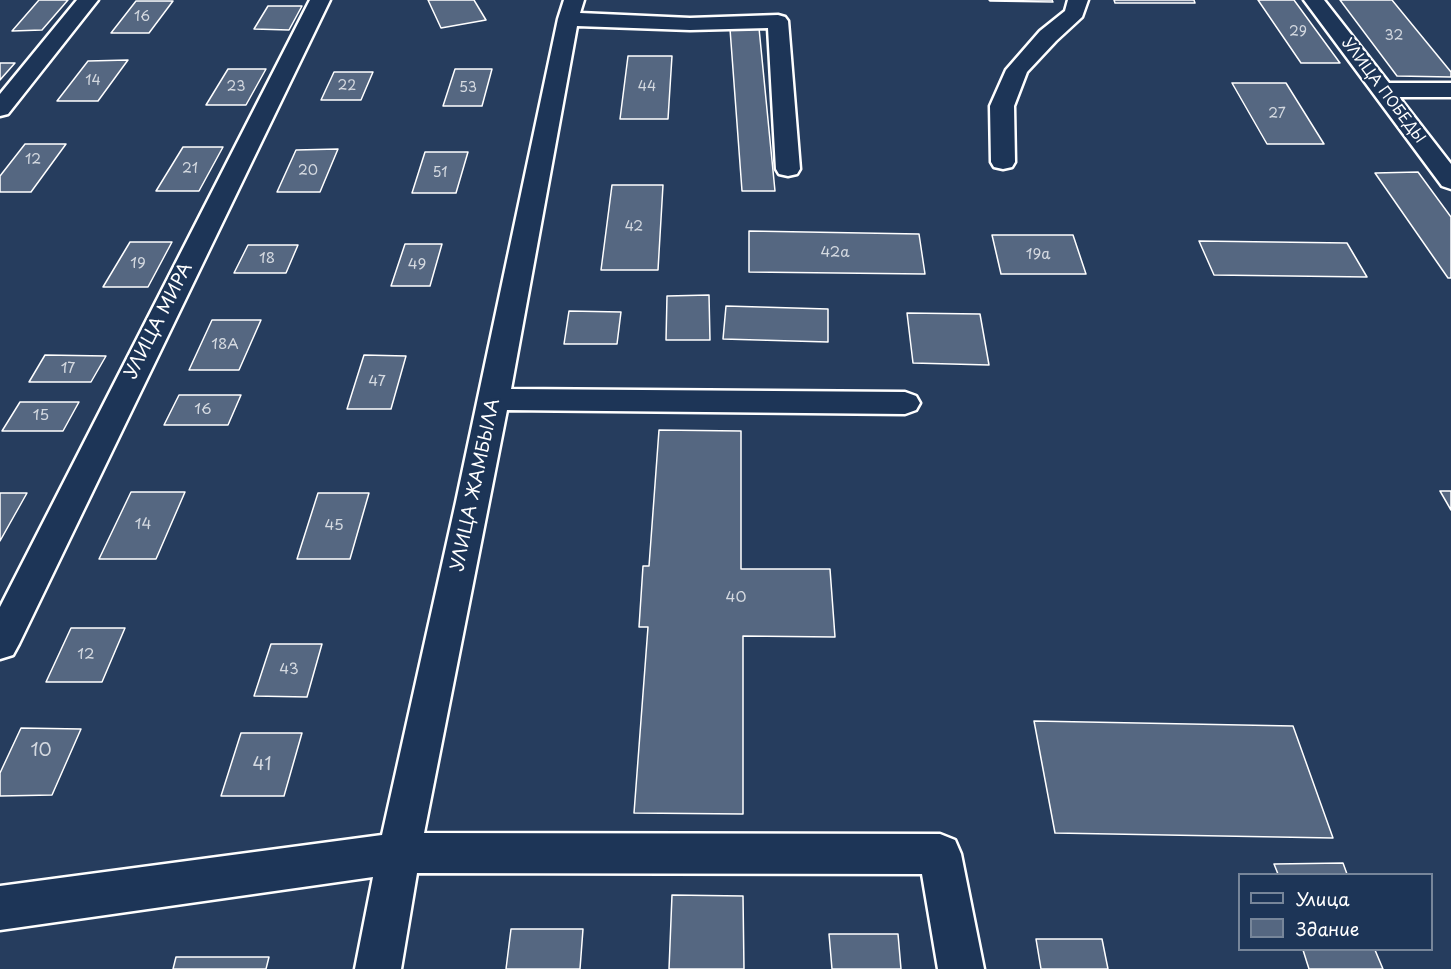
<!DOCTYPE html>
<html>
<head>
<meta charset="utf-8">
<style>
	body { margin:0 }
	#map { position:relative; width:1451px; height:969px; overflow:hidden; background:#263d5e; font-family:"Playpen Sans",sans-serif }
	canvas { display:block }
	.legend { position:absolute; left:1238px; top:873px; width:195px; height:78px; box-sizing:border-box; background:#1d3557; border:2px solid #77869a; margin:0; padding:8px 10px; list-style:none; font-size:18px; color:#fff }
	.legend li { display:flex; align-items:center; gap:12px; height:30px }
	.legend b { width:30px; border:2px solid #77869a }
</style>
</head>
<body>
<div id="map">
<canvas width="1451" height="969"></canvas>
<ul class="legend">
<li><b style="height:8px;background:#1d3557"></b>Улица</li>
<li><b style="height:16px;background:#556781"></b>Здание</li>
</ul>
</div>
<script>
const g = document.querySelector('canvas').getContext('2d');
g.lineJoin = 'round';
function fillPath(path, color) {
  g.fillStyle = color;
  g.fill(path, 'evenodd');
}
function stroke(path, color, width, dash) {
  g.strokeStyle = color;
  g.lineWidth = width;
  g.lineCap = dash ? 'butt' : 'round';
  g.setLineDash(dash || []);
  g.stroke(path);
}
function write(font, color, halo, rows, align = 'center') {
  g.font = font + ' "Playpen Sans",sans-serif';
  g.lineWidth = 4.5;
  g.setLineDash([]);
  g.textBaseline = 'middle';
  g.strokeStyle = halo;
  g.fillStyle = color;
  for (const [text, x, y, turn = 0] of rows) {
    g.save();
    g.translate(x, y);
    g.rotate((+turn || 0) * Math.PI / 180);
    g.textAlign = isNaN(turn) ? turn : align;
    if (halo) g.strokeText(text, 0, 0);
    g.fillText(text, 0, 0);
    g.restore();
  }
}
const building = new Path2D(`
	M 39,0 L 68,0 L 42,30 L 12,31 Z
	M 428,0 L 474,0 L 486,20 L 441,28 Z
	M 989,0 L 1052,0 L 1053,2 L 990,1 Z
	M 1114,0 L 1194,0 L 1195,3 L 1115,3 Z
	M 1258,0 L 1294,0 L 1340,63 L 1301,63 Z
	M 1340,0 L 1392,0 L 1451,72 L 1451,77 L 1397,76 Z
	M 136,1 L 173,1 L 149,33 L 111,33 Z
	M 268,6 L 302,6 L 289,30 L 254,29 Z
	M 759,28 L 775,191 L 742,191 L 730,29 Z
	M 628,56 L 672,56 L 668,119 L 620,119 Z
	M 128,60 L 98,101 L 57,101 L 88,61 Z
	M 0,63 L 15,63 L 0,80 Z
	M 228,69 L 266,69 L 246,105 L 206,105 Z
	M 455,69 L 492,69 L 482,106 L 443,106 Z
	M 334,72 L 373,72 L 361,100 L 321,100 Z
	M 1232,83 L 1286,83 L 1324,144 L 1267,144 Z
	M 25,144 L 66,144 L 31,192 L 0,192 L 0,176 Z
	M 183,147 L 223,147 L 199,191 L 156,191 Z
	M 338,149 L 320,192 L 277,192 L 296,150 Z
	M 425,152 L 468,152 L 456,193 L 412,193 Z
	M 1418,172 L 1451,217 L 1451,278 L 1448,278 L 1375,173 Z
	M 612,185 L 663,185 L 658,270 L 601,270 Z
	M 749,231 L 919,234 L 925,274 L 749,272 Z
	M 992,235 L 1073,235 L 1086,274 L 1001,274 Z
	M 1199,241 L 1347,243 L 1367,277 L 1214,275 Z
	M 130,242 L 172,242 L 148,287 L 103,287 Z
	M 405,244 L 442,244 L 430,286 L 391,286 Z
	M 248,245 L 298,245 L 286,273 L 234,273 Z
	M 709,295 L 710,340 L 666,340 L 667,296 Z
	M 726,306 L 828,309 L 828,342 L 723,339 Z
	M 569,311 L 621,312 L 617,344 L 564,344 Z
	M 907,313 L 980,314 L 989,365 L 913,363 Z
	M 212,320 L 261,320 L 239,370 L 189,370 Z
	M 45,355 L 106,356 L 91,382 L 29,382 Z
	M 364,355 L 406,356 L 391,409 L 347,409 Z
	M 179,395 L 241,395 L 228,425 L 164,425 Z
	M 20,402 L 79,402 L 63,431 L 2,431 Z
	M 659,430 L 741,431 L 741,569 L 830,569 L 835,637 L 743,636 L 743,814 L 634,813 L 648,627 L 639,627 L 643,566 L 649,566 Z
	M 1440,491 L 1451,491 L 1451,510 Z
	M 131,492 L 185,492 L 156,559 L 99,559 Z
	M 0,493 L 27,493 L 0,541 Z
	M 318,493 L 369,493 L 350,559 L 297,559 Z
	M 71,628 L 125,628 L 102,682 L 46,682 Z
	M 271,644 L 322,644 L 307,697 L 254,696 Z
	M 1034,721 L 1293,726 L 1333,838 L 1055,833 Z
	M 21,728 L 81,729 L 52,795 L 0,796 L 0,773 Z
	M 241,733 L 302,733 L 284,796 L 221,796 Z
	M 1343,863 L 1347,874 L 1278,874 L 1274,864 Z
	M 672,895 L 743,896 L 744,969 L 669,969 Z
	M 511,929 L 583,929 L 580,969 L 506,969 Z
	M 829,934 L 898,934 L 901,969 L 832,969 Z
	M 1036,939 L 1102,939 L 1108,969 L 1041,969 Z
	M 1303,950 L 1375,950 L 1383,969 L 1309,969 Z
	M 176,957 L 269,957 L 266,969 L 173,969 Z`);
const minor = new Path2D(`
	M 77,0 L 98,0 L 8,114 L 0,116 L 0,94 Z
	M 310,0 L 330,0 L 19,644 L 13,655 L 0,659 L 0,607 Z
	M 564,0 L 584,0 L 580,13 L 690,18 L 778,15 L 785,17 L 788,21 L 800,169 L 797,174 L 788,176 L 779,174 L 776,169 L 768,28 L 690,30 L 577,26 L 511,389 L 905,392 L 916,396 L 920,403 L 916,410 L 905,414 L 507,410 L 424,833 L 940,834 L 955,840 L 961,854 L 984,969 L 938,969 L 922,874 L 417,873 L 401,969 L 355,969 L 373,877 L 0,930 L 0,886 L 382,835 L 456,502 L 558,19 Z
	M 1068,0 L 1088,0 L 1082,17 L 1056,41 L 1027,72 L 1014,106 L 1015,162 L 1012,167 L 1003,169 L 994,167 L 991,162 L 990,106 L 1006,70 L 1040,31 L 1065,11 Z
	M 1304,0 L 1324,0 L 1389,83 L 1451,83 L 1451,97 L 1399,97 L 1451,164 L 1451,189 L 1442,186 Z`);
const farNumbernames = [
	["16",142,17],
	["29",1298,32],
	["32",1394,36],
	["14",93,81],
	["22",347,86],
	["23",236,87],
	["44",647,87],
	["53",468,88],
	["27",1277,114],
	["12",33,160],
	["21",190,169],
	["20",308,171],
	["51",440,173],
	["42",634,227]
];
const farStreetnames = [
	["УЛИЦА ПОБЕДЫ",1383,91,53]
];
const numberNames = [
	["42а",835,253],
	["19a",1038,255],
	["18",267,259],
	["19",138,264],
	["49",417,265],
	["18А",225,345],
	["17",68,369],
	["47",377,382],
	["16",203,410],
	["15",41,416],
	["14",143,525],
	["45",334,526],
	["40",736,598],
	["12",86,655],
	["43",289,670]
];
const streetNames = [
	["УЛИЦА МИРА",159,321,-63],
	["УЛИЦА ЖАМБЫЛА",476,485,-78]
];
const nearNumbernames = [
	["10",41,751],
	["41",262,765]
];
fillPath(building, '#556781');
stroke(building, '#fff', 1.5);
stroke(minor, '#fff', 5);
fillPath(minor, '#1d3557');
write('14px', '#d4d9e0', null, farNumbernames);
write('15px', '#fff', '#1d3557', farStreetnames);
write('15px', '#d4d9e0', null, numberNames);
write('18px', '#fff', '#1d3557', streetNames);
write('18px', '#d4d9e0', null, nearNumbernames);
</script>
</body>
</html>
